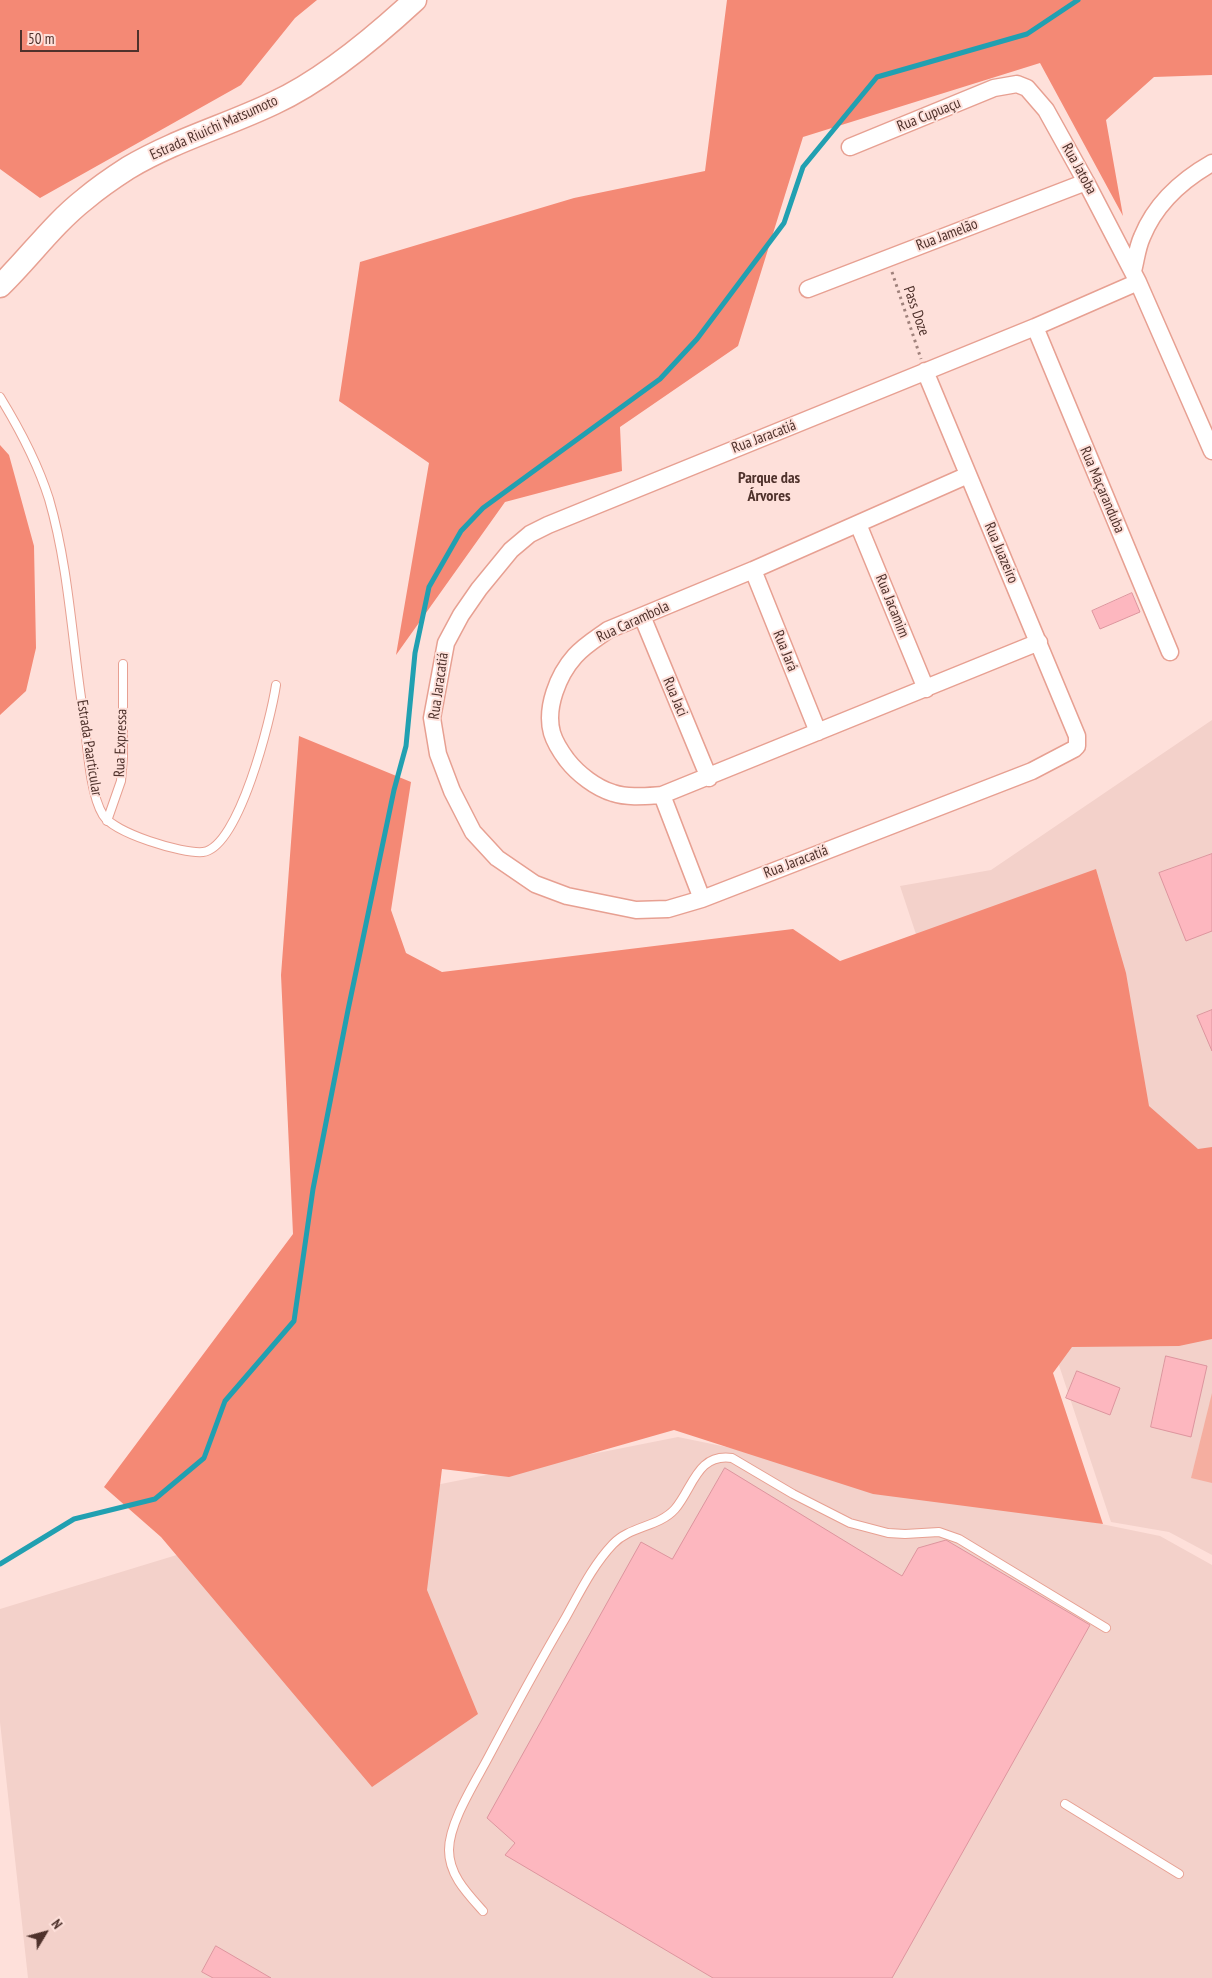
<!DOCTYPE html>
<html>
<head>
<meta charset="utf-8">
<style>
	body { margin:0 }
	#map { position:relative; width:1212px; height:1978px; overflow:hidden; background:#fee0da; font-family:"PT Sans Narrow",sans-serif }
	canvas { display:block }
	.north { position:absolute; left:20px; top:1908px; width:50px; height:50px; -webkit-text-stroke:4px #fee0da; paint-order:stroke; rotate:53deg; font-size:14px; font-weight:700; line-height:20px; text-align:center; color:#4f322c }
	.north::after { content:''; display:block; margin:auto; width:18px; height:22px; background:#4f322c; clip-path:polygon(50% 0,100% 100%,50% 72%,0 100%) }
	.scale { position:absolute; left:20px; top:30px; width:119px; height:22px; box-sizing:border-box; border:2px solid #4f322c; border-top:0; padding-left:6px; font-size:15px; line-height:18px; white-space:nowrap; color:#4f322c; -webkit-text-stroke:4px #fee0da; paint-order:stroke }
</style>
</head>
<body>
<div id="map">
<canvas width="1212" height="1978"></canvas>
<div class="north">N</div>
<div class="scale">50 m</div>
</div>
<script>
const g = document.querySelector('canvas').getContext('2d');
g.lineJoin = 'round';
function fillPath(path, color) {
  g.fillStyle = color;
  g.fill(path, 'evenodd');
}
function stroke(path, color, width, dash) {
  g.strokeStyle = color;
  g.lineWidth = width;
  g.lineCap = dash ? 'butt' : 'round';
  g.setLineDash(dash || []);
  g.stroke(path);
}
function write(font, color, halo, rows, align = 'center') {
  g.font = font + ' "PT Sans Narrow",sans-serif';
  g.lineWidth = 4;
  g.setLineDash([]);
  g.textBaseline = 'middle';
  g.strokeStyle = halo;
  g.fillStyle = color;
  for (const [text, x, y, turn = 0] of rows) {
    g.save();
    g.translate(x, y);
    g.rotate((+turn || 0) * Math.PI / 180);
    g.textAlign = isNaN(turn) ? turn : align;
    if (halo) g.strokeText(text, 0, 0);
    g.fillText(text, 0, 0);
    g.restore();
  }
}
const built = new Path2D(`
	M 1212,720 L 1212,1555 L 1169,1532 L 1111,1522 L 900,886 L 991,870 Z
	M 678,1437 L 1160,1536 L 1212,1565 L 1212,1978 L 28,1978 L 0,1722 L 0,1609 L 350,1502 Z`);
const green = new Path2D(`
	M 1212,1393 L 1212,1483 L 1191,1478 Z`);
const forest = new Path2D(`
	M 0,0 L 317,0 L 295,18 L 241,85 L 40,198 L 0,169 Z
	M 727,0 L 1212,0 L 1212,75 L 1154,77 L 1106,120 L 1123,216 L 1040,63 L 803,137 L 738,346 L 620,427 L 622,471 L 505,502 L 396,655 L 429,463 L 339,401 L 360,262 L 574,198 L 705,171 Z
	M 0,445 L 9,455 L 34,546 L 36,648 L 26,691 L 0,715 Z
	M 299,736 L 411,782 L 391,910 L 406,953 L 442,972 L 793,929 L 840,961 L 1096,869 L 1126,973 L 1149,1106 L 1198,1149 L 1212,1147 L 1212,1339 L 1179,1346 L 1072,1347 L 1053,1373 L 1103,1524 L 873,1494 L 674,1430 L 509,1477 L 442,1469 L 427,1590 L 478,1714 L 372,1787 L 161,1537 L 104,1487 L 293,1234 L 281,975 Z`);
const stream = new Path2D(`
	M 0,1564 L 74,1519 L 155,1499 L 204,1458 L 225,1401 L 294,1321 L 313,1189 L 348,1010 L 394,790 L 406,746 L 415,653 L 429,587 L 461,531 L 483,508 L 660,379 L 697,339 L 784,223 L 803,167 L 877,77 L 1027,34 L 1078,0`);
const building = new Path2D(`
	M 1132,593 L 1140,612 L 1100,629 L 1092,611 Z
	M 1212,854 L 1212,931 L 1186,941 L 1159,873 Z
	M 1212,1010 L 1212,1051 L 1197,1016 Z
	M 1166,1356 L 1207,1366 L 1191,1437 L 1151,1427 Z
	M 1077,1371 L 1120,1388 L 1110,1415 L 1066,1398 Z
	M 725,1468 L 902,1576 L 918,1548 L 946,1540 L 1090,1625 L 892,1978 L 713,1978 L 505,1855 L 515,1843 L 487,1818 L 641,1542 L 672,1559 Z
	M 216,1946 L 271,1978 L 213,1978 L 202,1972 Z`);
const path = new Path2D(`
	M 892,272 L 921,359`);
const lane = new Path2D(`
	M 0,397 C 19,428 38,464 49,499 C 69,568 72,641 83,711 C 87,738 89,793 103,815 C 114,833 182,854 203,852 C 239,848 271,718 276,685
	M 107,821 L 121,781 L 123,758 L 123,664
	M 1065,1804 L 1179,1874
	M 483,1911 C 467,1893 449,1875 449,1850 C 449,1822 476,1781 489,1756 C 514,1709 539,1663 566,1617 C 580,1592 593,1565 613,1544 C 630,1526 659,1527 675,1509 C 693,1488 697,1453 732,1458 L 793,1494 L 850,1523 L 888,1533 L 905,1534 L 939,1532 L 959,1539 L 1106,1628`);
const street = new Path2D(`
	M 850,147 L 994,88 L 1017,84 L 1027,88 L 1046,110 L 1086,182 L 1138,282 L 1212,451
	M 1133,271 C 1136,260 1137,248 1142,237 C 1155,205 1182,180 1212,163
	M 808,289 L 1086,182
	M 1035,327 L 1170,652
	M 925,371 L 1077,736 L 1077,746 L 1074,749 L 1032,771 L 702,899 L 668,909 L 636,910 L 567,896 L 535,884 L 497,858 L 473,832 L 452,791 L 438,754 L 432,718 L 446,643 L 461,615 L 479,589 L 511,550 L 530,534 L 548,525 L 1035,327 L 1138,282
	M 968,475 L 753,570 L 608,630 C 597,638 585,645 575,656 C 558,675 545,708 552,733 C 555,743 561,752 567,760 C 578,774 596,788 613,793 C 628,798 646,796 662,795 L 1039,642
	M 858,524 L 926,689
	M 753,570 L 818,732
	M 642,616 L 709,778
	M 662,795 L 702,899`);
const secondary = new Path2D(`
	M 0,286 C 29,258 53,224 85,199 C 98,188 114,177 128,168 C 175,140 226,126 274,103 C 324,80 375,37 415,0`);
const streetNames = [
	["Rua Cupuaçu",929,115,-22],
	["Estrada Riuichi Matsumoto",214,128,-24],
	["Rua Jatoba",1079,169,61],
	["Rua Jamelão",947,235,-21],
	["Pass Doze",916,311,71],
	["Rua Jaracatiá",764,437,-21],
	["Rua Maçaranduba",1102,490,67],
	["Rua Juazeiro",1001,553,67],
	["Rua Jacamim",892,606,68],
	["Rua Carambola",633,622,-25],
	["Rua Jará",785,651,68],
	["Rua Jaracatiá",439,686,-82],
	["Rua Jaci",675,697,67],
	["Rua Expressa",121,743,-88],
	["Estrada Paarticular",89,748,81],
	["Rua Jaracatiá",796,862,-21]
];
const neighbourhoodNames = [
	["Parque das",769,478],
	["Árvores",769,496]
];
fillPath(built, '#f3d1ca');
fillPath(green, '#f5aea0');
fillPath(forest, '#f48975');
stroke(stream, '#21a0b1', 5);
fillPath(building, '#fdb7bf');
stroke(building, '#dd959e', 1);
stroke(lane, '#e7a092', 10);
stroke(street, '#e7a092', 19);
stroke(secondary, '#e7a092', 25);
stroke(path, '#9f817b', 3, [2.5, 4]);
stroke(lane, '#fff', 8);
stroke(street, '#fff', 16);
stroke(secondary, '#fff', 22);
write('15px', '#4f322c', '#fee0da', streetNames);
write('bold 16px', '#4f322c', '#fee0da', neighbourhoodNames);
</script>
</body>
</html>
